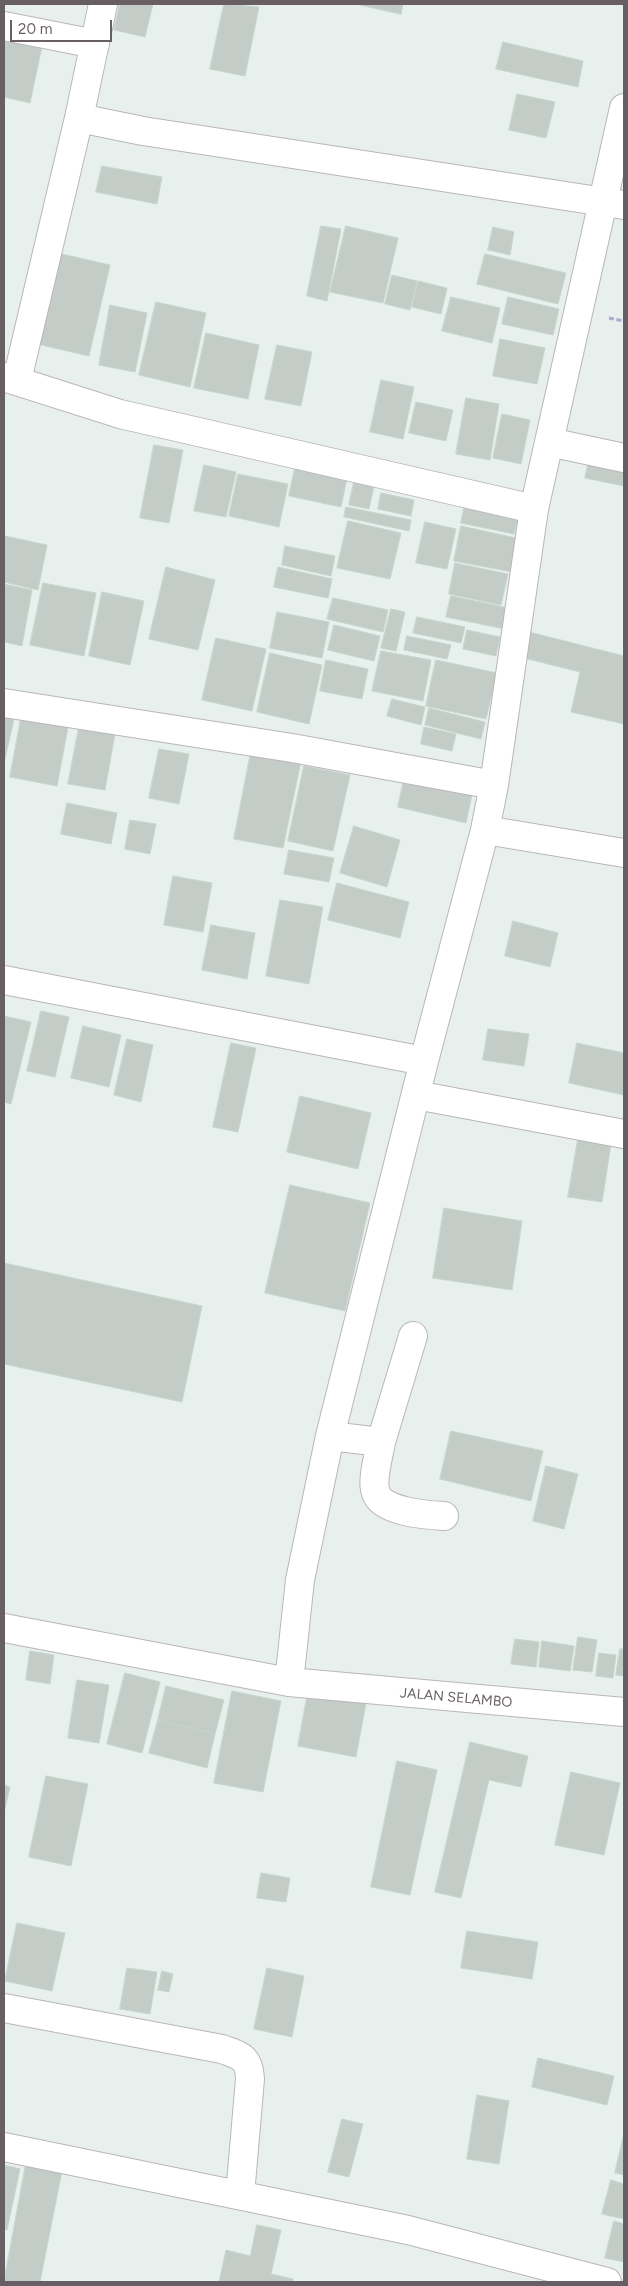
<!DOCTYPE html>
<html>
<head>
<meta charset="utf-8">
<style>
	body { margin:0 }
	#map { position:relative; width:628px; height:2286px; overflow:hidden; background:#e8f0ed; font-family:Figtree,sans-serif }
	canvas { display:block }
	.frame { position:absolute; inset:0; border:5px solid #675f64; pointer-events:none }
	.scale { position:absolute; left:10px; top:20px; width:102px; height:22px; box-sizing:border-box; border:2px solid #675f64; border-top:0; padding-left:6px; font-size:15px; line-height:18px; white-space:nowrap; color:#675f64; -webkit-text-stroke:4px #fff; paint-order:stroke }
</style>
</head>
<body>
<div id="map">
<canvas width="628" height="2286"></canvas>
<div class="frame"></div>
<div class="scale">20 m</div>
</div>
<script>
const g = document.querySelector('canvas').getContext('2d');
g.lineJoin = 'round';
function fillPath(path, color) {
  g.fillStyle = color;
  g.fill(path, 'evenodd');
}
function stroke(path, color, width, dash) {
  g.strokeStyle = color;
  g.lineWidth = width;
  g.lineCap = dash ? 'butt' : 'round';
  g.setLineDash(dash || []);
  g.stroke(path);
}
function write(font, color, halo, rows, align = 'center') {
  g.font = font + ' Figtree,sans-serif';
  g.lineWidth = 4.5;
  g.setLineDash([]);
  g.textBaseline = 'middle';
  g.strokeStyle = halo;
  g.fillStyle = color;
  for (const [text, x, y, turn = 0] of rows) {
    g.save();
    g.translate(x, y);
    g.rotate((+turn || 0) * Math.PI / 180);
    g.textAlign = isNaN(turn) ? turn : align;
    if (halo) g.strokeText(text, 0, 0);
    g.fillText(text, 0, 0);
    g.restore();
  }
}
const building = new Path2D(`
	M 120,4 L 153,4 L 145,37 L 114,30 Z
	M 224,4 L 259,7 L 245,76 L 210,69 Z
	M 356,4 L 403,4 L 401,14 Z
	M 7,35 L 43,42 L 30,103 L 4,97 L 4,47 Z
	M 503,42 L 583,61 L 578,87 L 496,69 Z
	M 517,94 L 555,102 L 546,138 L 509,130 Z
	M 102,166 L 162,177 L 157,204 L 96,192 Z
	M 321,226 L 341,229 L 327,301 L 307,296 Z
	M 346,226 L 398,238 L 383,303 L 330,292 Z
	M 493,227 L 514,232 L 510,255 L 488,250 Z
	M 53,252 L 110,265 L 89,356 L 33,343 Z
	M 485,254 L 566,273 L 558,304 L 477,284 Z
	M 392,275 L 417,281 L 410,310 L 385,304 Z
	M 418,281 L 447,288 L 441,314 L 412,307 Z
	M 451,297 L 500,308 L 492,343 L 442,331 Z
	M 508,297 L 559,309 L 553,335 L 502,324 Z
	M 156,302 L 206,313 L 190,387 L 139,375 Z
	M 110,305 L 147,313 L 135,372 L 99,365 Z
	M 206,333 L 259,345 L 248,399 L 194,388 Z
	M 500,339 L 545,348 L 537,384 L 493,376 Z
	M 277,345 L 312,352 L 301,406 L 265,399 Z
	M 381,380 L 414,387 L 403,439 L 370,432 Z
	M 466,398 L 499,404 L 490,460 L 456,454 Z
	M 416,402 L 453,410 L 446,441 L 409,433 Z
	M 502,414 L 530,420 L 521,464 L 493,458 Z
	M 154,445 L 183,450 L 169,523 L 140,518 Z
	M 591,452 L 624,459 L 624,486 L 585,478 Z
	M 296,463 L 348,474 L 341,507 L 289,496 Z
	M 204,465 L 236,472 L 226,517 L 194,511 Z
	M 356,473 L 376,477 L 369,509 L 349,505 Z
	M 238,474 L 288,484 L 279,527 L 229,516 Z
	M 381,493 L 414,500 L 411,516 L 378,509 Z
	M 466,499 L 520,510 L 514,534 L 461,523 Z
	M 346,507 L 411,520 L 409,531 L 344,517 Z
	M 348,521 L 401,533 L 390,579 L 337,568 Z
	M 425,522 L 456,529 L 447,569 L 416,563 Z
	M 461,526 L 525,540 L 518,573 L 454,561 Z
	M 5,536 L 47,545 L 38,590 L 4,582 Z
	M 285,546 L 335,556 L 331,576 L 282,565 Z
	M 455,563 L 508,574 L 501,605 L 449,594 Z
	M 166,567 L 215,580 L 198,650 L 149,639 Z
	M 278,567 L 332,579 L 328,598 L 274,587 Z
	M 43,583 L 96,593 L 84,656 L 30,645 Z
	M 4,584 L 32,590 L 22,646 L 4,642 Z
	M 102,592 L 144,601 L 130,665 L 89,656 Z
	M 451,596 L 509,608 L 505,629 L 446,617 Z
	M 333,598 L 388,610 L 383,632 L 327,619 Z
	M 391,609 L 405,612 L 396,651 L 381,648 Z
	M 277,612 L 329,622 L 322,658 L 270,648 Z
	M 417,617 L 465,627 L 461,643 L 413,633 Z
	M 334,625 L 380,636 L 374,661 L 328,650 Z
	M 467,630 L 500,637 L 496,656 L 463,649 Z
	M 529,632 L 624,656 L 624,724 L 571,712 L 580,672 L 524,658 Z
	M 407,636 L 451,645 L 447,659 L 404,650 Z
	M 216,638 L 266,649 L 252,711 L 202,700 Z
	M 381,651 L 431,660 L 423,701 L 372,691 Z
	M 270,653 L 322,665 L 309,724 L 257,712 Z
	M 326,660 L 368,669 L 362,699 L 320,691 Z
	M 436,660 L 497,673 L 486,719 L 426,706 Z
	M 392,699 L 425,707 L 421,725 L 387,716 Z
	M 429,708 L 485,722 L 481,739 L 425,725 Z
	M 4,712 L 15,715 L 4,763 Z
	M 22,713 L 69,722 L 57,786 L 10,777 Z
	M 80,722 L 116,728 L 105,790 L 68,784 Z
	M 424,727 L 456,734 L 452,751 L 421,744 Z
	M 252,746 L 302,756 L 283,848 L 234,839 Z
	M 159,749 L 189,754 L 179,804 L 149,798 Z
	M 304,766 L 350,775 L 333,851 L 288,841 Z
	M 405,775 L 473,790 L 466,823 L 398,807 Z
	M 67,803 L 117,813 L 111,844 L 61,834 Z
	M 130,820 L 156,824 L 150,854 L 125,849 Z
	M 354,826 L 400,840 L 387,887 L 340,873 Z
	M 289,850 L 334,858 L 329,882 L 284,874 Z
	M 173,876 L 212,883 L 203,932 L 164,925 Z
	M 337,883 L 409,902 L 400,938 L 328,920 Z
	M 280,900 L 323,907 L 309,984 L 266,976 Z
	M 513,921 L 558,933 L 550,967 L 505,956 Z
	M 211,925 L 255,933 L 247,979 L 202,970 Z
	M 41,1011 L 69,1017 L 55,1077 L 27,1071 Z
	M 4,1016 L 31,1022 L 11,1104 L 4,1102 Z
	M 83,1026 L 121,1035 L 109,1087 L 71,1078 Z
	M 488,1029 L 529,1034 L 524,1066 L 483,1060 Z
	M 127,1039 L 153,1045 L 141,1102 L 114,1095 Z
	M 231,1043 L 256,1048 L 238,1132 L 213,1127 Z
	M 577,1043 L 624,1053 L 624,1095 L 569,1083 Z
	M 300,1096 L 371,1113 L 358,1169 L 287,1152 Z
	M 578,1139 L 611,1144 L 602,1202 L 568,1197 Z
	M 290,1185 L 370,1203 L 345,1311 L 265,1293 Z
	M 444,1208 L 522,1221 L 512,1290 L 433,1278 Z
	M 4,1263 L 202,1306 L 182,1402 L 4,1364 Z
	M 451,1431 L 543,1451 L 531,1501 L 440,1479 Z
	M 546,1466 L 578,1474 L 564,1529 L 533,1521 Z
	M 578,1637 L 597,1640 L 592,1672 L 573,1670 Z
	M 515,1639 L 539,1642 L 536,1667 L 511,1664 Z
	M 542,1641 L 574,1646 L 570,1671 L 539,1667 Z
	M 620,1649 L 624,1649 L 624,1676 L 616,1675 Z
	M 30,1651 L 54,1655 L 50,1684 L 26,1680 Z
	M 599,1653 L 616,1655 L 613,1678 L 596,1676 Z
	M 125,1673 L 160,1682 L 142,1753 L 107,1744 Z
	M 77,1680 L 109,1685 L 99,1743 L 68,1738 Z
	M 166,1686 L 224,1700 L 215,1734 L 158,1720 Z
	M 232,1691 L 281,1701 L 263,1792 L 214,1783 Z
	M 308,1692 L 366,1703 L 356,1757 L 298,1746 Z
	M 158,1720 L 215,1734 L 207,1768 L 149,1753 Z
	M 470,1742 L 528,1756 L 521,1787 L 489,1780 L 461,1898 L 435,1892 Z
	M 397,1761 L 437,1770 L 410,1895 L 371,1887 Z
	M 571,1772 L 620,1783 L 604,1855 L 555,1845 Z
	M 46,1776 L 88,1784 L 71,1866 L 29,1857 Z
	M 4,1785 L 10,1787 L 4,1813 Z
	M 261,1873 L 290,1878 L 286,1902 L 257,1898 Z
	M 17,1923 L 65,1933 L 52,1991 L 5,1981 Z
	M 467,1931 L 538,1942 L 532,1979 L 461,1968 Z
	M 127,1968 L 157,1972 L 150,2014 L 120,2009 Z
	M 267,1968 L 304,1976 L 292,2037 L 254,2029 Z
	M 162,1971 L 173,1974 L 169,1992 L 158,1990 Z
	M 538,2058 L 614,2076 L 607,2105 L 532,2087 Z
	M 477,2095 L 509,2101 L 499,2164 L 467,2159 Z
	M 342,2119 L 363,2124 L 349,2177 L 328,2172 Z
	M 624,2133 L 624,2175 L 615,2173 Z
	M 27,2158 L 63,2166 L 40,2282 L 4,2282 Z
	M 4,2165 L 20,2169 L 7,2230 L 4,2229 Z
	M 611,2180 L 624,2184 L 624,2219 L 602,2214 Z
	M 614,2221 L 624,2224 L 624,2262 L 605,2258 Z
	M 257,2225 L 281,2230 L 271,2274 L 293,2279 L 292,2282 L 219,2282 L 226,2250 L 250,2256 Z`);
const path = new Path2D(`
	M 609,318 L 624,321`);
const minor = new Path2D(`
	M 4,26 L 95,44
	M 79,118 L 143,131 L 624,205
	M 4,377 L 120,414 L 534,509
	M 17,380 L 79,118 L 103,4
	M 549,442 L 624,458
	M 4,703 L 292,748 L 494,785
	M 485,830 L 624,853
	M 4,980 L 424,1061
	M 416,1095 L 624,1134
	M 330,1436 L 381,1442 C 379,1455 371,1481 376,1493 C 382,1512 427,1515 444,1516
	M 381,1442 L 413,1336
	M 4,1628 L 289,1682 L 624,1712
	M 289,1682 L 300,1580 L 330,1436 L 424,1061 L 485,830 L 494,785 L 534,509 L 624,108
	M 4,2008 L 222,2049 C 241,2056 249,2057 250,2079 L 240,2195
	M 4,2147 L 408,2230 L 607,2282`);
const streetNames = [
	["JALAN SELAMBO",456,1698,5]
];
fillPath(building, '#c4ccc7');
stroke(building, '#c6d5cd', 1);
stroke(minor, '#bbb5b9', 30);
stroke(path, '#acaad7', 3, [5, 2.5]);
stroke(minor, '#fff', 28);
write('14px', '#675f64', '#fff', streetNames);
</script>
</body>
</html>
